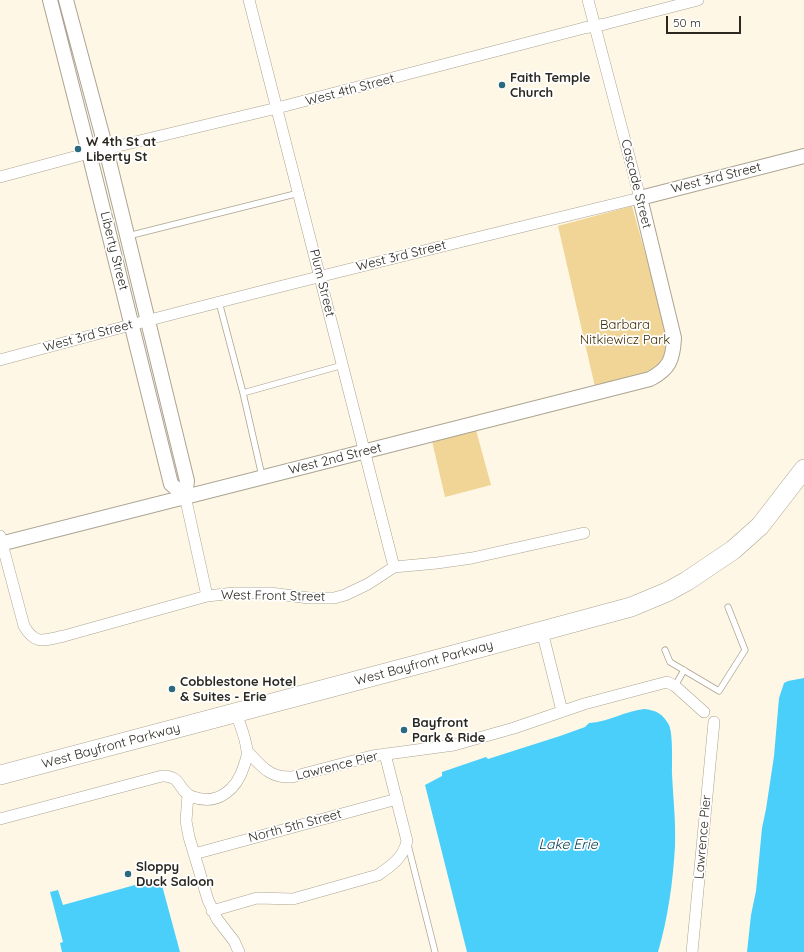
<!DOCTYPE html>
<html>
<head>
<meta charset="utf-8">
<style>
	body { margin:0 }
	#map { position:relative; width:804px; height:952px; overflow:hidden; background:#fff7e5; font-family:Quicksand,sans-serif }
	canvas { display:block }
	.scale { position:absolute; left:666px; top:16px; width:75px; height:18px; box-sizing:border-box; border:2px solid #2b2821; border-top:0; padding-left:5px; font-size:12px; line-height:14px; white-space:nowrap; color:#2b2821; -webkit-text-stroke:3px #fff; paint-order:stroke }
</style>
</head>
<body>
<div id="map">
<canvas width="804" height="952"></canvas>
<div class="scale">50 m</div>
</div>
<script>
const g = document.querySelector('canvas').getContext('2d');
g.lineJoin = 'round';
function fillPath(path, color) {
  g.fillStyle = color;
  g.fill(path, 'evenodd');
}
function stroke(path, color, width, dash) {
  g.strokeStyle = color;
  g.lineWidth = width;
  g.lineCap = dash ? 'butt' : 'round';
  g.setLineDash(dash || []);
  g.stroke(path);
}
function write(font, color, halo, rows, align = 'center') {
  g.font = font + ' Quicksand,sans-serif';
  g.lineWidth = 3.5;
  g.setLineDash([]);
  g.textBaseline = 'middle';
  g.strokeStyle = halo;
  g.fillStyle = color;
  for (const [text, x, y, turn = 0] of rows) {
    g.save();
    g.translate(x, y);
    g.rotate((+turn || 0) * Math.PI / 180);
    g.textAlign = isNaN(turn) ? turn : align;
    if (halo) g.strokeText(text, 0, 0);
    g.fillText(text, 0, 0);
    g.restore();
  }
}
const green = new Path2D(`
	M 632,206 L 668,335 C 665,365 656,370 628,378 C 617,381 606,384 595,387 L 558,226 Z
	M 476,430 L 491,485 L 445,497 L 432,441 Z`);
const water = new Path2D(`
	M 804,678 L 804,952 L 747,952 L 751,915 L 756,891 L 762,828 L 766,809 L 774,756 L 779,698 L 784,683 L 788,681 Z
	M 644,709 C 656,710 663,714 669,725 C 673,734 672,762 672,773 C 673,797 676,822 675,846 C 673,882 668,918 658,952 L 467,952 L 425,785 L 442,776 L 442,772 L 486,757 L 488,759 L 560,736 L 585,727 L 589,723 C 608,722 625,711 644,709 Z
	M 160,878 L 180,952 L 62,952 L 60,943 L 63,942 L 50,892 L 58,890 L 63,905 Z`);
const service = new Path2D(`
	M 128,236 L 299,193
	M 219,302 L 243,393
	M 262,476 L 243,393 L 343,365
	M 665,650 L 670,662 L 719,691 L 745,650 L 728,607
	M 675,686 L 684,670
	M 408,845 L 435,952`);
const minor = new Path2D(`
	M 249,0 L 394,567
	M 0,177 L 89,153 L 277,108 L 584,28 L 605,24 L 698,0
	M 0,360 C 212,302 426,250 640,198 L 588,0
	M 185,496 L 207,596
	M 0,536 L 24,626 C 36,646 44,640 64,636 L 207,596 L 234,593 L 270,593 L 309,598 L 334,598 L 345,595 L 368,584 L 394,567 L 437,563 L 472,558 L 584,533
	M 542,631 L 562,711
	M 248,752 C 262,767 270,778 292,777 L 372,756 L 454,745 L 514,728 L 584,704 L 667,682 L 675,686 L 704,712
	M 188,795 L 186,821 L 189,837 L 208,900 L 217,919 L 234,941 L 239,952
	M 0,819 L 162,776 C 182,775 178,792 193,797 C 218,806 237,789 244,766 C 245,762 248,756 247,751 C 246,738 240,725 236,713
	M 194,854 L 397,799
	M 212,911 L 257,898 L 293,899 L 378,875 C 391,866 404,857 407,841 L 385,754
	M 692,952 L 714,722`);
const tertiary = new Path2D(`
	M 50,0 L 89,153 L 171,484 L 185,496
	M 66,0 L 106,149 L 187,481 L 185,496
	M 0,544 L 650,379 C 669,369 673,360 674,338 L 640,198 L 804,156`);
const trunk = new Path2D(`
	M 0,775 L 431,661 L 631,607 L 667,592 L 687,581 L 733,550 L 760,526 L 804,469`);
const markers = [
	[502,85,4,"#2b697f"],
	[78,149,4,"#2b697f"],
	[172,689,4,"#2b697f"],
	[404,730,4,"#2b697f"],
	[128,874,4,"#2b697f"]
];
const poiNames = [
	["Faith Temple",510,78],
	["Church",510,93],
	["W 4th St at",86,142],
	["Liberty St",86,157],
	["Cobblestone Hotel",180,682],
	["& Suites - Erie",180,697],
	["Bayfront",412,723],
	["Park & Ride",412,738],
	["Sloppy",136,867],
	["Duck Saloon",136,882]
];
const streetNames = [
	["West 4th Street",350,90,-15],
	["West 3rd Street",716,178,-14],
	["Cascade Street",636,184,76],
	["Liberty Street",114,251,76],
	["West 3rd Street",401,256,-14],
	["Plum Street",322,283,76],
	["West 3rd Street",88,336,-15],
	["West 2nd Street",335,459,-14],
	["West Front Street",273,596,1],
	["West Bayfront Parkway",424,663,-15],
	["West Bayfront Parkway",111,746,-15],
	["Lawrence Pier",337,766,-14],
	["North 5th Street",295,826,-15],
	["Lawrence Pier",703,837,-85]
];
const parkNames = [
	["Barbara",625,325],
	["Nitkiewicz Park",625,340]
];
const waterNames = [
	["Lake Erie",568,845]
];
fillPath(green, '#f0d596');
fillPath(water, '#4acffb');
stroke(service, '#aba493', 7);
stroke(minor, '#aba493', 12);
stroke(tertiary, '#aba493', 16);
stroke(trunk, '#aba493', 20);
stroke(service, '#fff', 5.5);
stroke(minor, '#fff', 11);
stroke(tertiary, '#fff', 14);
stroke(trunk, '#fff', 19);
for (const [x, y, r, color] of markers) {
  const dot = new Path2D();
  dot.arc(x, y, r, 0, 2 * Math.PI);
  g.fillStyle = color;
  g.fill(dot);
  stroke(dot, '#fff', 1.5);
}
write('bold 13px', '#2b2821', '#fff', poiNames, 'left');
write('13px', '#2b2821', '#fff', streetNames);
write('13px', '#3c2c00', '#fff', parkNames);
write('italic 14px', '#003c4e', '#fff', waterNames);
</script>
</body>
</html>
